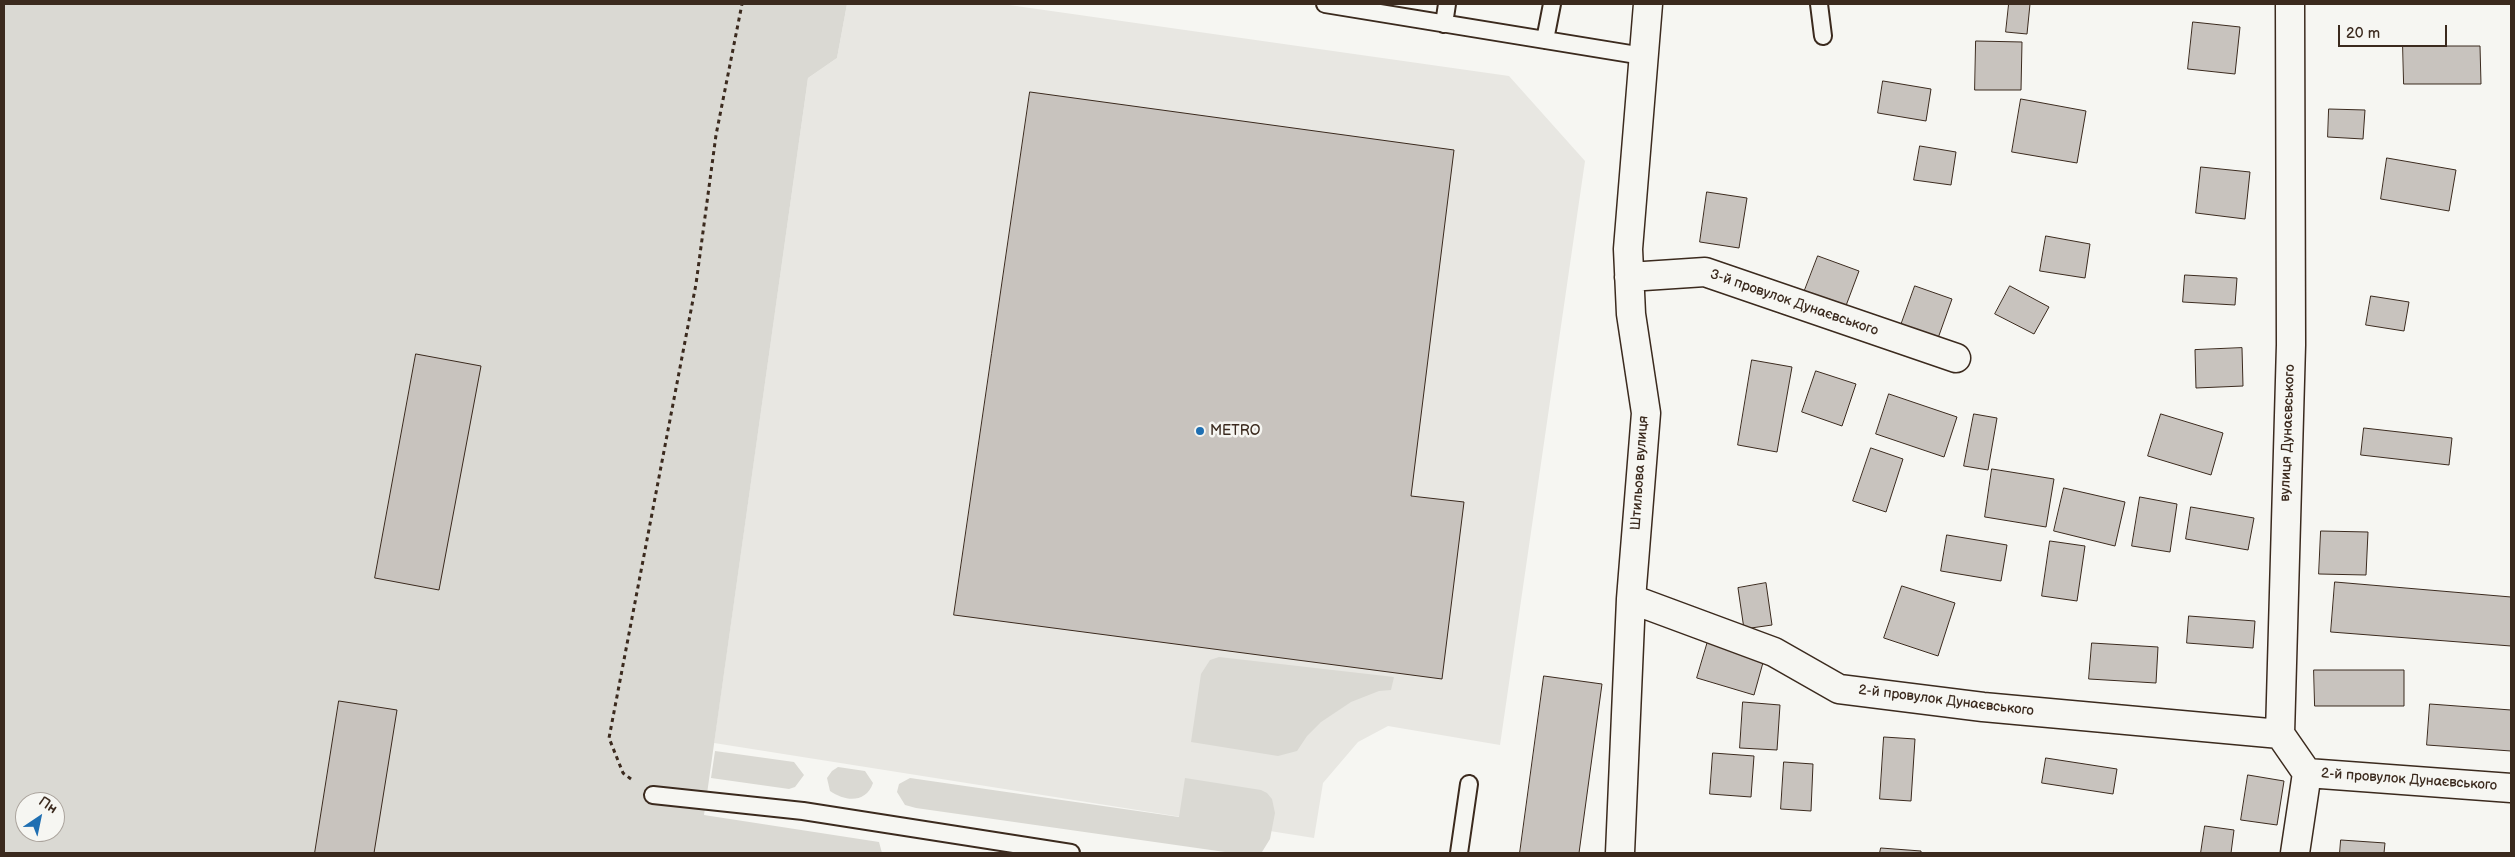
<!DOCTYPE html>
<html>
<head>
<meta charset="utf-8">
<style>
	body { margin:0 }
	#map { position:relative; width:2515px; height:857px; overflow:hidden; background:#f6f6f2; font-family:"Balsamiq Sans",sans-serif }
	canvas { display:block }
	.frame { position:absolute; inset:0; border:5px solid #3b2a1e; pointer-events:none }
	.north { position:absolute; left:15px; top:792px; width:50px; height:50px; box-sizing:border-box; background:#f6f6f2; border:1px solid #aba49d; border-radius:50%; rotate:34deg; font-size:14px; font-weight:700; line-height:20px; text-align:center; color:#3b2a1e }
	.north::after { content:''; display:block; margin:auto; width:18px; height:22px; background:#1f6fb2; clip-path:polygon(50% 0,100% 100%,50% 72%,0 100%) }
	.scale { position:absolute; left:2338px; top:25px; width:109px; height:22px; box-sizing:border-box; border:2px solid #3b2a1e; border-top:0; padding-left:6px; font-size:15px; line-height:18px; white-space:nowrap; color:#3b2a1e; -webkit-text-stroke:4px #f6f6f2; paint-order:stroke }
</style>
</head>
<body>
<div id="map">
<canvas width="2515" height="857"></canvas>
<div class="frame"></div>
<div class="north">Пн</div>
<div class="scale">20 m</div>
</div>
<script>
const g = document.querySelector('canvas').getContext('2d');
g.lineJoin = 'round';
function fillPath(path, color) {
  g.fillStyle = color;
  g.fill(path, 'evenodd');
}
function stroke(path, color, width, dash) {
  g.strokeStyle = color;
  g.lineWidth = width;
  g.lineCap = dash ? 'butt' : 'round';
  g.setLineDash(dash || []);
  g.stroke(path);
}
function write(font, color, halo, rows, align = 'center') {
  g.font = font + ' "Balsamiq Sans",sans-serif';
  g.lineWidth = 5;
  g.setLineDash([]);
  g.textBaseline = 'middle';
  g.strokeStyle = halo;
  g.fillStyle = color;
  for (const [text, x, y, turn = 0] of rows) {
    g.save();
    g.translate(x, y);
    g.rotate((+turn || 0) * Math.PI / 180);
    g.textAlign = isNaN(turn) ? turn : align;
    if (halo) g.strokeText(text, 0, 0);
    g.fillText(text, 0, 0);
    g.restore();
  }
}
const built = new Path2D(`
	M 847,4 L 1002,4 L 1509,76 L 1585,161 L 1500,745 L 1388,726 L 1358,742 L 1323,783 L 1314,838 L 714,743 L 808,78 L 837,58 Z`);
const green = new Path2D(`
	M 4,4 L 847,4 L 837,58 L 808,78 L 704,815 L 879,842 L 882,853 L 4,853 ZM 25,802 L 55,802 L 55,832 L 25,832 Z
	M 1219,657 L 1394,677 L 1391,690 L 1379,691 L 1351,702 L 1321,722 L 1307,736 L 1297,751 L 1278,756 L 1191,742 L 1201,674 L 1210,660 Z
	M 715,751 L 794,762 L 804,775 L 795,787 L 789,789 L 711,778 Z
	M 838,767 L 865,771 L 873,783 C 866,803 846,802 830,791 L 827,778 L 832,771 Z
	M 910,778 L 1179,817 L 1185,778 L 1261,790 L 1267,793 L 1272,799 L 1275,813 L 1270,839 L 1262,852 L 1232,853 L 916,808 L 905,805 L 897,792 L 899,784 Z`);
const building = new Path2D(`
	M 2009,4 L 2030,4 L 2027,34 L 2006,32 Z
	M 2193,22 L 2240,27 L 2235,74 L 2188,69 Z
	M 1976,41 L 2022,42 L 2021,90 L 1975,90 Z
	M 2403,46 L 2480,46 L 2481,84 L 2404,84 Z
	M 1883,81 L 1931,89 L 1926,121 L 1878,113 Z
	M 1030,92 L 1454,150 L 1411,496 L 1464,502 L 1442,679 L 954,615 Z
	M 2021,99 L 2086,111 L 2077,163 L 2012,152 Z
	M 2329,109 L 2365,110 L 2363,139 L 2328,137 Z
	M 1920,146 L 1956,152 L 1951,185 L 1914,180 Z
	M 2387,158 L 2456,170 L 2449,211 L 2381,199 Z
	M 2201,167 L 2250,172 L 2245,219 L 2196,213 Z
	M 1707,192 L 1747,198 L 1739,248 L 1700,242 Z
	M 2046,236 L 2090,244 L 2085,278 L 2040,271 Z
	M 1818,256 L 1859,271 L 1844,311 L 1803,295 Z
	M 2185,275 L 2237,278 L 2235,305 L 2183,302 Z
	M 1915,286 L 1952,299 L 1937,341 L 1900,328 Z
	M 2010,286 L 2049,307 L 2034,334 L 1995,314 Z
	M 2371,296 L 2409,302 L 2404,331 L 2366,325 Z
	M 2242,348 L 2243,386 L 2196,388 L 2195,350 Z
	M 416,354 L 481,366 L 439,590 L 375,578 Z
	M 1752,360 L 1792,367 L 1777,452 L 1738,445 Z
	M 1816,371 L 1856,384 L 1842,426 L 1802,412 Z
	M 1889,394 L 1957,417 L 1944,457 L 1876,434 Z
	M 1974,414 L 1997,418 L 1988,470 L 1964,466 Z
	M 2161,414 L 2223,433 L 2211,475 L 2148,456 Z
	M 2364,428 L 2452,438 L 2449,465 L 2361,455 Z
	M 1871,448 L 1903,459 L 1886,512 L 1853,501 Z
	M 1992,469 L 2054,479 L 2046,527 L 1985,517 Z
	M 2064,488 L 2125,502 L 2115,546 L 2054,531 Z
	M 2140,497 L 2177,504 L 2170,552 L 2132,546 Z
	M 2191,507 L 2254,518 L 2248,550 L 2186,539 Z
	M 2321,531 L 2368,532 L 2366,575 L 2319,574 Z
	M 1947,535 L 2007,545 L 2001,581 L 1941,571 Z
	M 2050,541 L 2085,546 L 2077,601 L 2042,596 Z
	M 2335,582 L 2511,597 L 2511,646 L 2331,632 Z
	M 1766,583 L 1772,625 L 1744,629 L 1738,588 Z
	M 1902,586 L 1955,603 L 1938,656 L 1884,638 Z
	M 2189,616 L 2255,621 L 2253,648 L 2187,643 Z
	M 1708,641 L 1764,659 L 1754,695 L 1697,678 Z
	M 2092,643 L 2158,647 L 2156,683 L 2089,679 Z
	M 2314,670 L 2404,670 L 2404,706 L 2315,706 Z
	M 1544,676 L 1602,684 L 1579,853 L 1520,853 Z
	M 339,701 L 397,710 L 374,853 L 315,853 Z
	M 1743,702 L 1780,705 L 1777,750 L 1740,748 Z
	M 2430,704 L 2511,710 L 2511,751 L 2427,745 Z
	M 1884,737 L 1915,739 L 1911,801 L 1880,799 Z
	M 1713,753 L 1754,756 L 1751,797 L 1710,794 Z
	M 2046,758 L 2117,769 L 2113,794 L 2042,783 Z
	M 1784,762 L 1813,764 L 1811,811 L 1781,809 Z
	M 2248,775 L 2284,781 L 2277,825 L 2241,820 Z
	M 2205,826 L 2234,830 L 2231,853 L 2201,853 Z
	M 2341,840 L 2385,843 L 2384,853 L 2340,853 Z
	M 1881,848 L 1921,851 L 1921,853 L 1880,853 Z`);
const path = new Path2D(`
	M 631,779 L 623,773 L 609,738 L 696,284 L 716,135 L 742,4`);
const service = new Path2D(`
	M 1325,4 L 1643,56
	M 1819,4 L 1823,36
	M 1444,24 L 1447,4
	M 1545,40 L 1552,4
	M 653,795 L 803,811 L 1071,853
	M 1459,853 L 1469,784`);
const minor = new Path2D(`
	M 2290,4 L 2291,345 L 2280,734 L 2307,773 L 2295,853
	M 1629,277 L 1705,272 L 1956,358
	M 1631,599 L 1774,652 L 1839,689 L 1983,707 L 2280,734
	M 2307,773 L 2511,788
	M 1620,853 L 1631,599 L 1646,413 L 1631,314 L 1628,249 L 1648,4`);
const markers = [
	[1200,431,5,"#1f6fb2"]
];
const streetNames = [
	["3-й провулок Дунаєвського",1794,303,19],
	["вулиця Дунаєвського",2288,433,-88],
	["Штильова вулиця",1640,473,-86],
	["2-й провулок Дунаєвського",1946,701,7],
	["2-й провулок Дунаєвського",2409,780,4]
];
const poiNames = [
	["METRO",1210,431]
];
fillPath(built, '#e8e7e2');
fillPath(green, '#dad9d3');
fillPath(building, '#c8c3be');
stroke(building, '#3b2a1e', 1);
stroke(service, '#3b2a1e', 20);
stroke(minor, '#3b2a1e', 31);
stroke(path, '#3b2a1e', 3, [4, 4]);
stroke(service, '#f6f6f2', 16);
stroke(minor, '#f6f6f2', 28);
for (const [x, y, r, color] of markers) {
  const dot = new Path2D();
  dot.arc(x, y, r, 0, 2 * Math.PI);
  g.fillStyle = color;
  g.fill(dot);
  stroke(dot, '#f6f6f2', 2);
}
write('14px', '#3b2a1e', '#f6f6f2', streetNames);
write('14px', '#3b2a1e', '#f6f6f2', poiNames, 'left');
</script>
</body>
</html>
